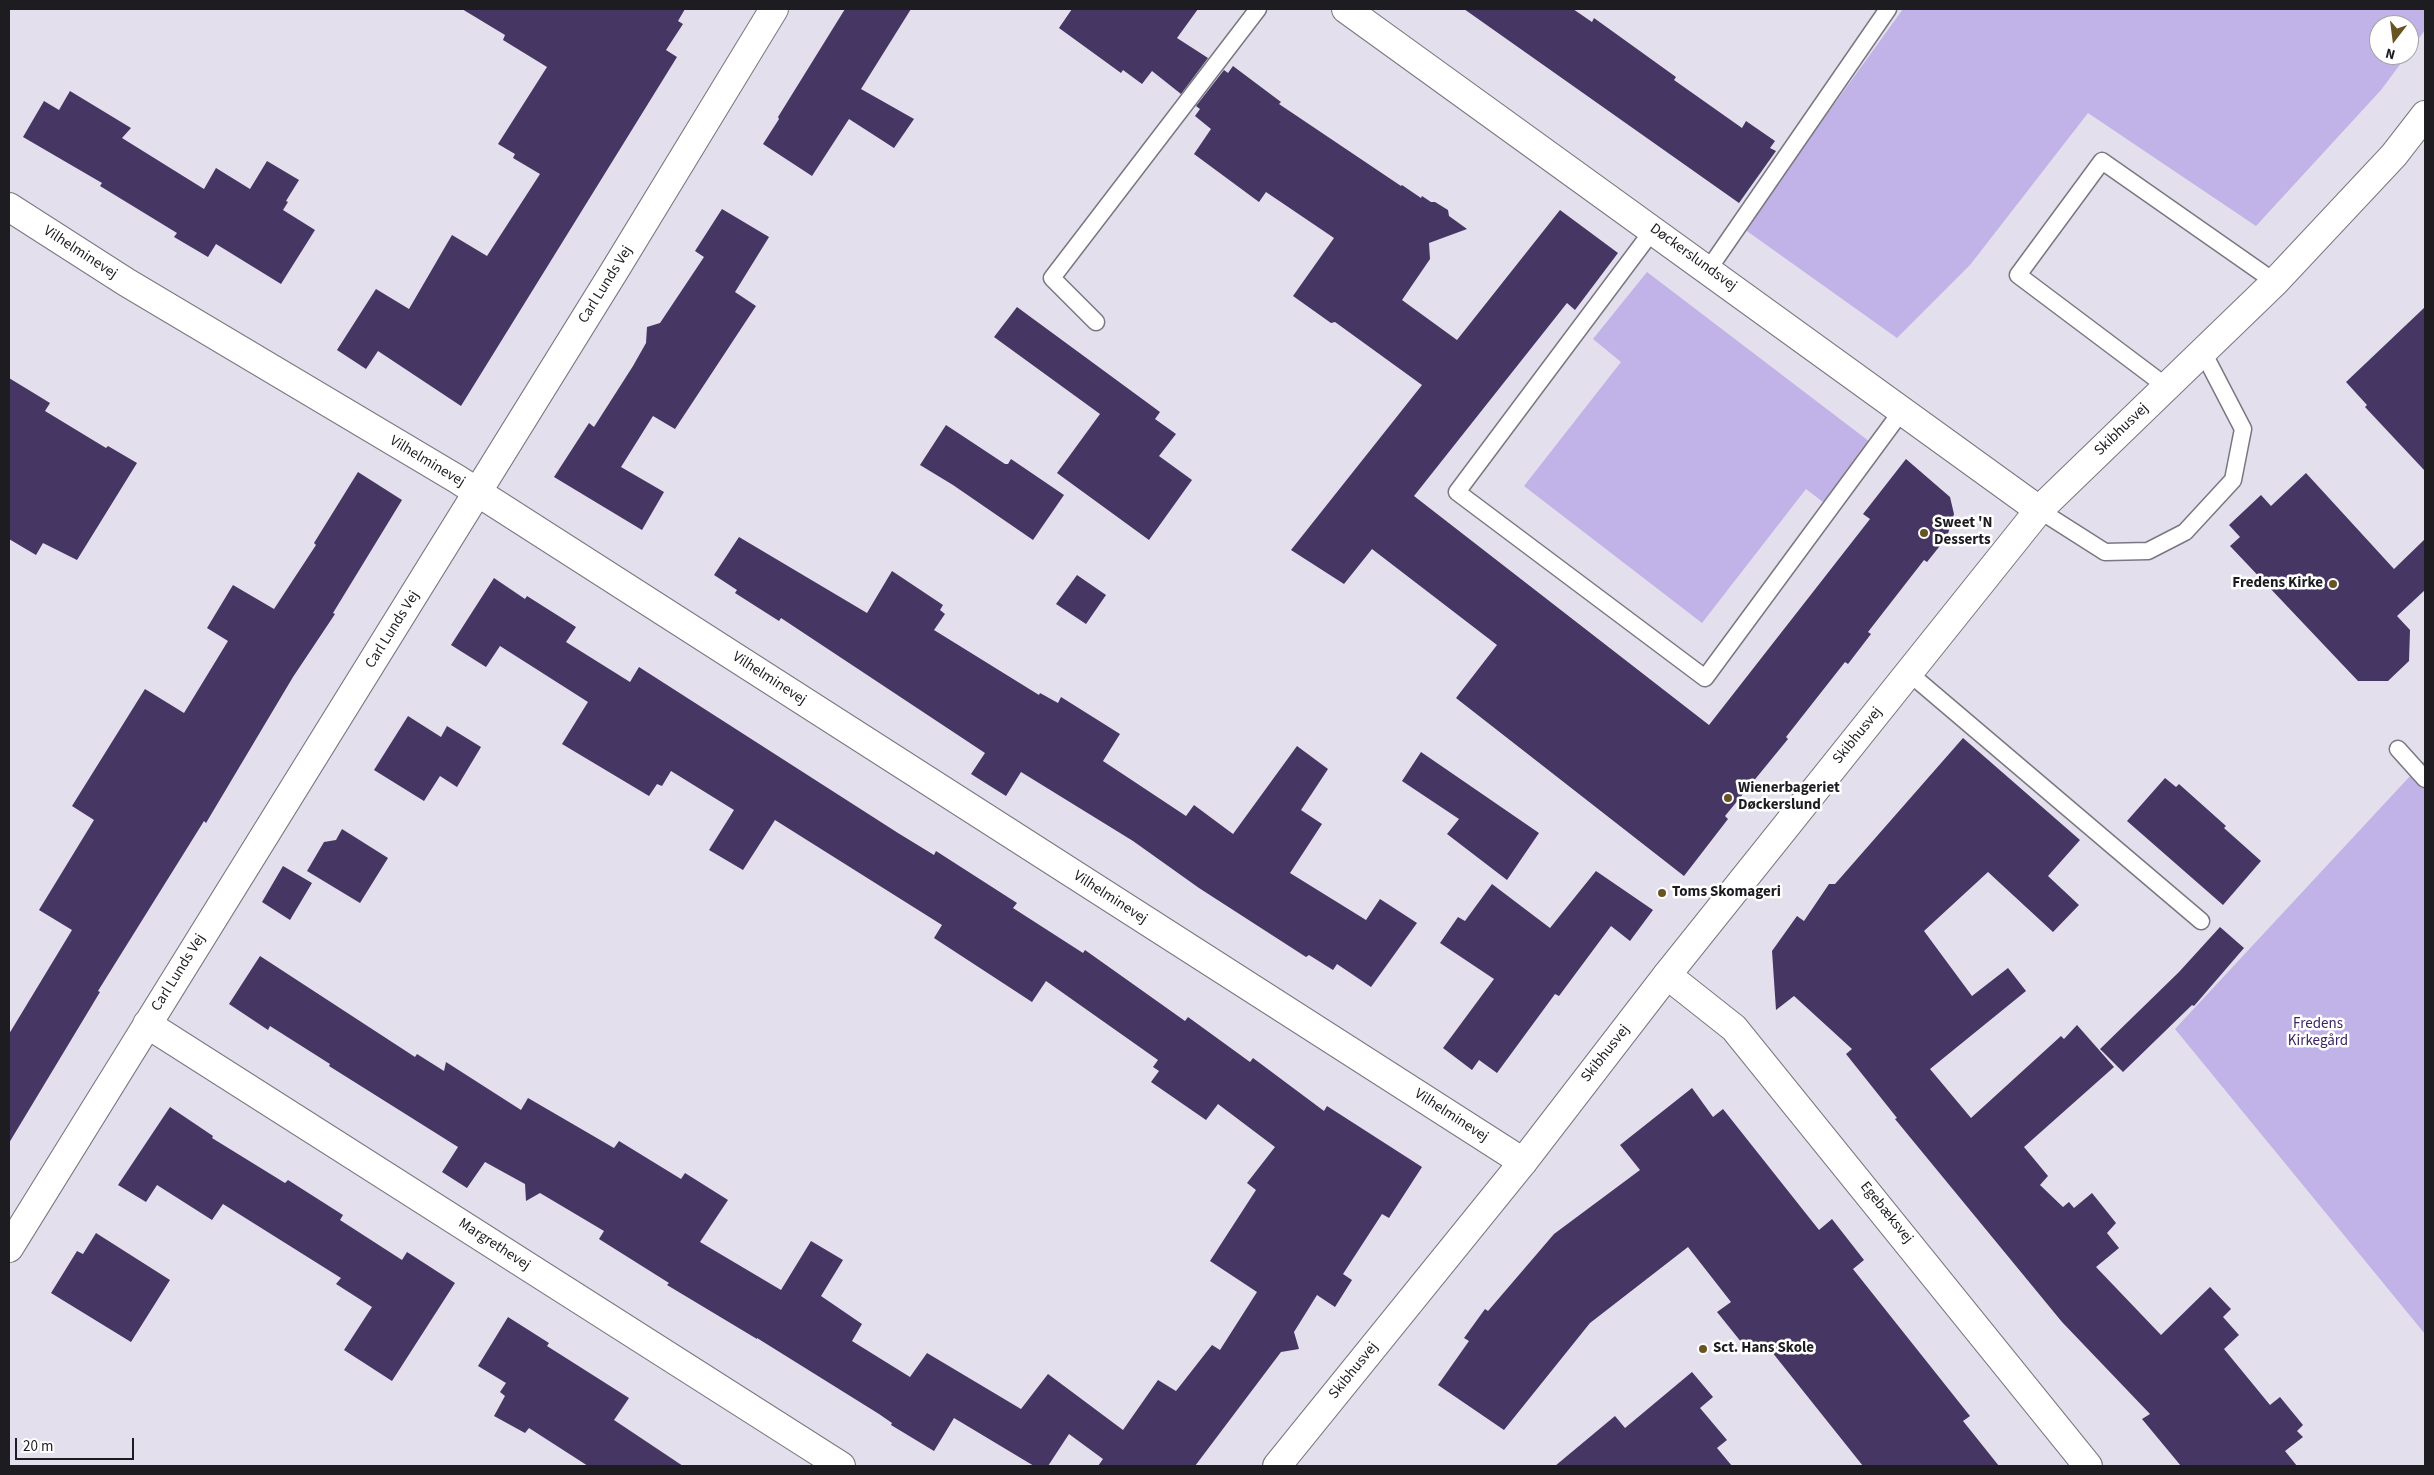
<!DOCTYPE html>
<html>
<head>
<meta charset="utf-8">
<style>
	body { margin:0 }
	#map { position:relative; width:2434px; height:1475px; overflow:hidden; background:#e3dfec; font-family:"Source Sans 3",sans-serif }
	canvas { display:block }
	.frame { position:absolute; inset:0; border:10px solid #1d1c20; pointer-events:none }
	.north { position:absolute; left:2369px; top:15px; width:50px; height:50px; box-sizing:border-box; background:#fff; border:1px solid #a5a4a6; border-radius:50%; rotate:195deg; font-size:14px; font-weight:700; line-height:20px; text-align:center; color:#1d1c20 }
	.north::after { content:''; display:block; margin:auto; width:18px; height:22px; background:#675422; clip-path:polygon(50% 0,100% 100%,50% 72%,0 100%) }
	.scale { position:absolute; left:15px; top:1438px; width:119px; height:22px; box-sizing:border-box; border:2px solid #1d1c20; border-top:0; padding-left:6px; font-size:15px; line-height:18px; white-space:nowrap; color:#1d1c20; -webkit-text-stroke:4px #fff; paint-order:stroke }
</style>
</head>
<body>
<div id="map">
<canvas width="2434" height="1475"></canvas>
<div class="frame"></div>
<div class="north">N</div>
<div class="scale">20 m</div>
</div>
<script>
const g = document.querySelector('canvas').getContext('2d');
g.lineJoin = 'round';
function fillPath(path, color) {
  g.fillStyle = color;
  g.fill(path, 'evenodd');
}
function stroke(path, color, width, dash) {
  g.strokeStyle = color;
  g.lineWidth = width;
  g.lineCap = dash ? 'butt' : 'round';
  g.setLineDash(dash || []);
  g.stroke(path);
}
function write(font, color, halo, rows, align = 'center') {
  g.font = font + ' "Source Sans 3",sans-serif';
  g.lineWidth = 5;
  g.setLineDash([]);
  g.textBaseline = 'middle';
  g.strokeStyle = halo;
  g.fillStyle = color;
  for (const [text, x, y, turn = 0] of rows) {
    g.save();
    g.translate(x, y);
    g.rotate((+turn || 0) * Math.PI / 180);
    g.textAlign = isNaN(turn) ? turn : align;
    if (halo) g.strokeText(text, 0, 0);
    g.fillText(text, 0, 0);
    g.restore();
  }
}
const green = new Path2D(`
	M 1903,9 L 2425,9 L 2425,30 L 2409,52 L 2409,25 L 2379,25 L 2379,55 L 2407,55 L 2381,90 L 2256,226 L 2088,113 L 1970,265 L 1897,338 L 1744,229 Z
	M 1647,272 L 1870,442 L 1823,502 L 1806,489 L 1702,623 L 1524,486 L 1621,362 L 1593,339 Z
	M 2425,760 L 2425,1334 L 2175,1029 Z`);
const building = new Path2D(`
	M 462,9 L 685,9 L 678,21 L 683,24 L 666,50 L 677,57 L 461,406 L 378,351 L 366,369 L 337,350 L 376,289 L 409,309 L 452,235 L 487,256 L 540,174 L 513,158 L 515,154 L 498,144 L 547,67 L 503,40 L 505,35 Z
	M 845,9 L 911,9 L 861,89 L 914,119 L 894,148 L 849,119 L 812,176 L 763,144 L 779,119 L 778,117 Z
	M 1072,9 L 1198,9 L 1177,38 L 1208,58 L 1181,94 L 1152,71 L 1142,84 L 1123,70 L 1121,73 L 1059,28 Z
	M 1464,9 L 1573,9 L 1592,22 L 1594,18 L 1676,77 L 1674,80 L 1742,128 L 1746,121 L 1775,141 L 1770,148 L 1776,151 L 1739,203 Z
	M 1233,66 L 1281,102 L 1279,104 L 1401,186 L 1402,185 L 1421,198 L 1422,196 L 1431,202 L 1435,202 L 1448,210 L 1449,216 L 1467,229 L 1429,243 L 1430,259 L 1402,300 L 1457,340 L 1560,210 L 1618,253 L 1575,310 L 1567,303 L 1414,496 L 1709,725 L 1870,519 L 1863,514 L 1906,459 L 1950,497 L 1954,514 L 1947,537 L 1927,562 L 1924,560 L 1868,632 L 1871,634 L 1848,664 L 1845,662 L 1786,737 L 1788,739 L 1725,816 L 1728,819 L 1684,876 L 1456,698 L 1497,645 L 1372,549 L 1344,584 L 1291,550 L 1422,385 L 1335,322 L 1331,323 L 1293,296 L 1334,238 L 1266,192 L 1259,202 L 1194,154 L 1211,129 L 1195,116 L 1200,109 L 1196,106 L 1224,70 L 1228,73 Z
	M 70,91 L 131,128 L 122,138 L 204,189 L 216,168 L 250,189 L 267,161 L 299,180 L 286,201 L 288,202 L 283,210 L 315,230 L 281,284 L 216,244 L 208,257 L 174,237 L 177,233 L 100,186 L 102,183 L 23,137 L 44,101 L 59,110 Z
	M 722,209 L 769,237 L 735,292 L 756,306 L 675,429 L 653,416 L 621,467 L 664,492 L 642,530 L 554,477 L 589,423 L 594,427 L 633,366 L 646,343 L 647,327 L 660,323 L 704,257 L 695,251 Z
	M 1017,307 L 1160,412 L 1155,419 L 1176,434 L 1159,456 L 1192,480 L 1149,540 L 1057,473 L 1100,414 L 994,337 Z
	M 2425,307 L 2425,471 L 2365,407 L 2367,405 L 2346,382 Z
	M 9,378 L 50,403 L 45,411 L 106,448 L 108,446 L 137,463 L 77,560 L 43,543 L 36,555 L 9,539 Z
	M 946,425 L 1005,464 L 1008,464 L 1011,459 L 1064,495 L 1033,540 L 953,485 L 920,465 Z
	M 358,472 L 402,500 L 333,613 L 335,614 L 293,677 L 206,823 L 204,821 L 98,991 L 100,992 L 9,1143 L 9,1034 L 72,930 L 39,910 L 94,820 L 72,806 L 145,689 L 184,713 L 228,641 L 207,628 L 233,585 L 274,609 L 316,545 L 314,543 Z
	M 2306,473 L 2394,569 L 2425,539 L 2425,590 L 2397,616 L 2410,630 L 2409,661 L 2388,681 L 2358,681 L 2230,546 L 2240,537 L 2229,525 L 2261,495 L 2271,506 Z
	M 739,537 L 867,613 L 892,571 L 943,605 L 940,610 L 945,614 L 934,630 L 1039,695 L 1040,693 L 1058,703 L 1061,697 L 1120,734 L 1103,761 L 1186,816 L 1194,805 L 1233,834 L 1297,746 L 1328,769 L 1301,810 L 1322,824 L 1290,873 L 1366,920 L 1380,899 L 1417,923 L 1371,987 L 1337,964 L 1333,970 L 1309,955 L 1306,957 L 1199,888 L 1133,841 L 1021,772 L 1006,796 L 971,774 L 985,753 L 781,618 L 779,621 L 735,593 L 737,590 L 714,575 Z
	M 1077,575 L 1106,595 L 1086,624 L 1056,604 Z
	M 494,578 L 525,599 L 527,596 L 576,627 L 566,642 L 630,682 L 639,667 L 898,833 L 934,855 L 936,851 L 1017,903 L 1013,908 L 1083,953 L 1085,950 L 1185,1021 L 1188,1017 L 1250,1062 L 1253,1058 L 1324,1111 L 1327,1106 L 1422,1167 L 1389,1218 L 1382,1214 L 1343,1274 L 1352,1280 L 1335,1307 L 1317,1295 L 1294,1332 L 1299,1349 L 1281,1352 L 1195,1466 L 1098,1466 L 1103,1459 L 1069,1434 L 1048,1466 L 1034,1466 L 954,1418 L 934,1451 L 891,1425 L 892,1423 L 879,1414 L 757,1338 L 757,1339 L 667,1285 L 669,1283 L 599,1239 L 604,1231 L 540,1193 L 526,1201 L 525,1184 L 485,1162 L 467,1188 L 442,1172 L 458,1147 L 329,1066 L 330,1064 L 270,1026 L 268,1030 L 229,1004 L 260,956 L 415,1057 L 417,1054 L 444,1071 L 446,1062 L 521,1110 L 528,1098 L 614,1148 L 619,1141 L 681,1179 L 685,1173 L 728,1200 L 700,1242 L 781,1290 L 811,1241 L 843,1260 L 821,1296 L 862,1324 L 852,1341 L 910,1377 L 927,1353 L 1021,1409 L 1048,1374 L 1123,1430 L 1158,1380 L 1176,1391 L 1212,1345 L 1220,1350 L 1257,1292 L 1210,1261 L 1256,1190 L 1247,1183 L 1275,1147 L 1218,1104 L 1206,1120 L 1151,1082 L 1159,1071 L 1153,1067 L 1158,1060 L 1046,981 L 1032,1002 L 934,938 L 942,925 L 775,820 L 743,870 L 709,850 L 734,810 L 671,771 L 662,786 L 657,784 L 649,796 L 562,744 L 588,702 L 500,646 L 486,667 L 451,645 Z
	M 408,716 L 441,737 L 447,726 L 481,747 L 457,787 L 440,776 L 424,801 L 374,770 Z
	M 1963,738 L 2080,840 L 2048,876 L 2079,905 L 2053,932 L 1988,872 L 1924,931 L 1972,996 L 2008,968 L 2026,991 L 1930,1069 L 1971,1118 L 2061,1036 L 2064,1039 L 2077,1025 L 2114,1067 L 2024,1147 L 2048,1176 L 2040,1185 L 2063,1207 L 2069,1202 L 2074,1208 L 2092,1193 L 2116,1223 L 2107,1233 L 2119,1248 L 2096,1267 L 2161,1335 L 2210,1287 L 2231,1309 L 2223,1317 L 2239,1335 L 2224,1349 L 2270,1405 L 2280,1397 L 2303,1425 L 2297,1431 L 2303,1437 L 2285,1451 L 2297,1466 L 2181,1466 L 2142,1419 L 2150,1414 L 2062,1322 L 1895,1119 L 1897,1118 L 1846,1054 L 1852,1049 L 1794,996 L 1776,1010 L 1772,951 L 1797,916 L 1804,921 L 1829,884 L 1835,884 Z
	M 1421,752 L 1539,833 L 1507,880 L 1447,834 L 1459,819 L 1402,781 Z
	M 2165,778 L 2176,787 L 2179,784 L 2226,826 L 2224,828 L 2261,861 L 2223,905 L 2127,821 Z
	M 342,829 L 388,858 L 360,903 L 307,871 L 324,842 L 336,840 Z
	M 283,866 L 312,883 L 290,920 L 262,902 Z
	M 1596,871 L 1653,910 L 1630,941 L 1611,926 L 1559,996 L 1555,994 L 1497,1073 L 1479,1060 L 1472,1070 L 1443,1048 L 1494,979 L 1440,943 L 1458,917 L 1465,921 L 1492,884 L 1550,928 Z
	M 2220,927 L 2244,948 L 2194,1006 L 2192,1005 L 2123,1072 L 2100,1049 L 2179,972 Z
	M 1692,1088 L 1713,1117 L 1723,1109 L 1819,1230 L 1832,1219 L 1864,1260 L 1853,1269 L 1970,1416 L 1963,1421 L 1999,1466 L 1863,1466 L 1764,1342 L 1750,1353 L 1717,1312 L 1731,1302 L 1688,1247 L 1590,1323 L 1504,1430 L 1438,1385 L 1469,1341 L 1464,1338 L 1485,1309 L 1488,1311 L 1554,1234 L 1640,1170 L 1620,1145 Z
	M 170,1107 L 213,1136 L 212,1138 L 285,1183 L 288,1180 L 343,1215 L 340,1220 L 402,1260 L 407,1252 L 455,1283 L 392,1381 L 344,1350 L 372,1307 L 336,1284 L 341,1278 L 223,1204 L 212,1220 L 157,1185 L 146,1202 L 118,1185 Z
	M 96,1233 L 170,1280 L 131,1342 L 51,1293 L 77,1251 L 83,1254 Z
	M 508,1317 L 549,1343 L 547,1346 L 629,1398 L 614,1420 L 683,1466 L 588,1466 L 529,1428 L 525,1433 L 494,1416 L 505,1396 L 500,1392 L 506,1383 L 478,1366 Z
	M 1692,1372 L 1713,1397 L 1700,1408 L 1727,1440 L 1717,1448 L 1732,1466 L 1555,1466 L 1615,1416 L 1625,1428 Z`);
const lane = new Path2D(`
	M 1653,230 L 1457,492 L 1705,678 L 1901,412
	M 1708,270 L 1888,9
	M 1096,322 L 1052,278 L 1258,9
	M 2167,387 L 2018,275 L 2102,161 L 2275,282
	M 2039,510 L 2105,552 L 2148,551 L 2185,532 L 2233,480 L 2243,429 L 2203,352
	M 1909,673 L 2201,921
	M 2398,749 L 2425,779`);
const street = new Path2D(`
	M 9,207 L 126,282 L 457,479 L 1523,1162
	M 1667,975 L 1734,1028 L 2088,1466
	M 147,1024 L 841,1466
	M 9,1248 L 615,270 L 774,9`);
const secondary = new Path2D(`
	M 1346,9 L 2039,510
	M 1277,1466 L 1523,1162 L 1667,975 L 2039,510 L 2275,282 L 2394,155 L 2425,115`);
const markers = [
	[1924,533,5,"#675422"],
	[2333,584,5,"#675422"],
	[1728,798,5,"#675422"],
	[1662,893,5,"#675422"],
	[1703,1349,5,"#675422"]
];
const streetNames = [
	["Vilhelminevej",80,253,33],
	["Døckerslundsvej",1693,258,36],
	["Carl Lunds Vej",606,285,-58],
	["Skibhusvej",2122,430,-44],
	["Vilhelminevej",427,462,31],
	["Carl Lunds Vej",393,630,-58],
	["Vilhelminevej",769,679,33],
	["Skibhusvej",1858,736,-51],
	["Vilhelminevej",1110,898,33],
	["Carl Lunds Vej",179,973,-58],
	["Skibhusvej",1606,1054,-52],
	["Vilhelminevej",1451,1116,33],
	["Egebæksvej",1886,1213,51],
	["Margrethevej",494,1245,33],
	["Skibhusvej",1354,1371,-51]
];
const poiNames = [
	["Sweet 'N",1934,524],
	["Desserts",1934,541],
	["Fredens Kirke",2323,584,"right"],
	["Wienerbageriet",1738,789],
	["Døckerslund",1738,806],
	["Toms Skomageri",1672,893],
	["Sct. Hans Skole",1713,1349]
];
const parkNames = [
	["Fredens",2318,1025],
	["Kirkegård",2318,1042]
];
fillPath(green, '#c1b2e7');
fillPath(building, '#463664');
stroke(lane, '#7a7782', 19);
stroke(street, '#7a7782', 30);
stroke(secondary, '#7a7782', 30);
stroke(lane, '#fff', 16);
stroke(street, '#fff', 28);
stroke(secondary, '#fff', 28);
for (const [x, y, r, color] of markers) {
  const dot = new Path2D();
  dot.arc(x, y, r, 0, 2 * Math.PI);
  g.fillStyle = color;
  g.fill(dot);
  stroke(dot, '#fff', 2);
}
write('15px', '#1d1c20', '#fff', streetNames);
write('bold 15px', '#1d1c20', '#fff', poiNames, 'left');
write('15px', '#3d2464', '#fff', parkNames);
</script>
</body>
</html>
